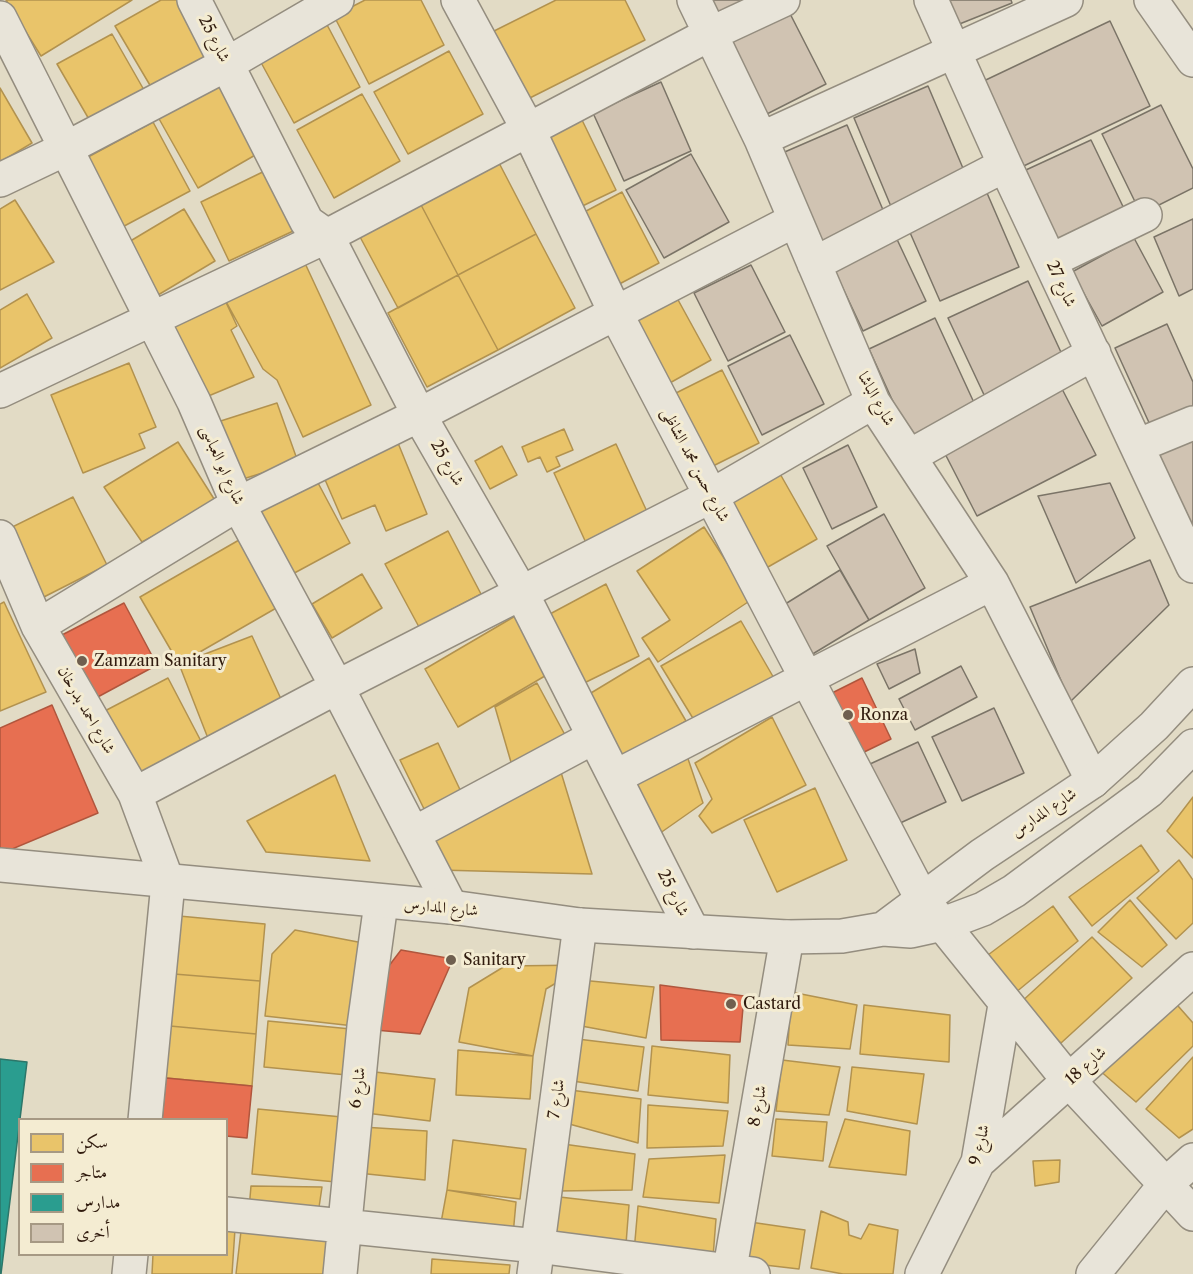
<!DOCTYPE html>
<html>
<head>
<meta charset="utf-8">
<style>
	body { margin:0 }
	#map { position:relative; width:1193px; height:1274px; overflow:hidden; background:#e2dbc5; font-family:"Libre Caslon Text",Amiri,serif }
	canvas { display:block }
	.legend { position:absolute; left:18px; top:1118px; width:210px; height:138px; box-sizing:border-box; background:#f4ecd2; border:2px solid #a69984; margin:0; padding:8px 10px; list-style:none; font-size:18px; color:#311c0f }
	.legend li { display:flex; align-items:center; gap:12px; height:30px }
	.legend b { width:30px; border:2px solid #a69984 }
</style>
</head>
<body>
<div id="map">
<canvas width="1193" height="1274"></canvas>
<ul class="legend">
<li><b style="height:16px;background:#e9c46a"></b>سكن</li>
<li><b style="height:16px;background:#e76f51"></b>متاجر</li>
<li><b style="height:16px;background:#2a9d8f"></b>مدارس</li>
<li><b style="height:16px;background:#d0c3b2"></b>أخرى</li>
</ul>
</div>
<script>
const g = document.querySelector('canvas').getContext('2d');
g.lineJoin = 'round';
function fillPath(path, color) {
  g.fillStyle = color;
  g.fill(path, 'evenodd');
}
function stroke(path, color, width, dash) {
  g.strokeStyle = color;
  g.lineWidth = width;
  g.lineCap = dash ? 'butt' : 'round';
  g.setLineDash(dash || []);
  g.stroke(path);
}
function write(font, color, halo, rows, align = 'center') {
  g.font = font + ' "Libre Caslon Text",Amiri,serif';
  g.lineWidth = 6;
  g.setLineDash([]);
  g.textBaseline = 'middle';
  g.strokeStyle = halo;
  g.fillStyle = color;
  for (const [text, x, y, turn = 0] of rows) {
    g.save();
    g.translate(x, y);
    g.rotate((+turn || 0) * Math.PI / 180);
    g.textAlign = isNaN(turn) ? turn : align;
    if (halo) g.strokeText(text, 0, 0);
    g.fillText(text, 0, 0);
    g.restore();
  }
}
const homes = new Path2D(`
	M 6,0 L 132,0 L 41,56 Z
	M 161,0 L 179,0 L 213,58 L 154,92 L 115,26 Z
	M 365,0 L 421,0 L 444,45 L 369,84 L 334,16 Z
	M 556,0 L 625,0 L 645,40 L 502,112 L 468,44 Z
	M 325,21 L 360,87 L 294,123 L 258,57 Z
	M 112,34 L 144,90 L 90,121 L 57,64 Z
	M 449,51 L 483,114 L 408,154 L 374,92 Z
	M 225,80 L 264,150 L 198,188 L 158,117 Z
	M 0,88 L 32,143 L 0,162 Z
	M 362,94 L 400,161 L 334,198 L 297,130 Z
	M 582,120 L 616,190 L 553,220 L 519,150 Z
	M 153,122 L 190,191 L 113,232 L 77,163 Z
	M 498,161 L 536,234 L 458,275 L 420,203 Z
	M 275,166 L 304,226 L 229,261 L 201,202 Z
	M 622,192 L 659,263 L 593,298 L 556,227 Z
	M 15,200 L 54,262 L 0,290 L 0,209 Z
	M 420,203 L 458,275 L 398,308 L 359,235 Z
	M 184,209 L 215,261 L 153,298 L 122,246 Z
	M 536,234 L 575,308 L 498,350 L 458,275 Z
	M 303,259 L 371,405 L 303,437 L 277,380 L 263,369 L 223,296 Z
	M 458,275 L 498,350 L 427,387 L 388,313 Z
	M 27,294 L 52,338 L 0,368 L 0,310 Z
	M 223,296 L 237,326 L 231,330 L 254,377 L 194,402 L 165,329 Z
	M 677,298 L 711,360 L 650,394 L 615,332 Z
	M 129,363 L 156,427 L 139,434 L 145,448 L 83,473 L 51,395 Z
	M 722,370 L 759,443 L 689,478 L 652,405 Z
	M 277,403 L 298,462 L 230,483 L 205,426 Z
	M 564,429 L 573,450 L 556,457 L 560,466 L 547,472 L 540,457 L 528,462 L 522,447 Z
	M 178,442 L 216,502 L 142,542 L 104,487 Z
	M 398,443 L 427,514 L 386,531 L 375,505 L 342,519 L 323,475 Z
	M 616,444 L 649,516 L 587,545 L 554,473 Z
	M 502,446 L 517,475 L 490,489 L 475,461 Z
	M 779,472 L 817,539 L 747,579 L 710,512 Z
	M 317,481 L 350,543 L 287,577 L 254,514 Z
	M 73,497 L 107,565 L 32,603 L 0,533 Z
	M 704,527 L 751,600 L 658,662 L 642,638 L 670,620 L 637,571 Z
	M 448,531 L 481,594 L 419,627 L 385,564 Z
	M 239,540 L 278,607 L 179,664 L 140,597 Z
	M 362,574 L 382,608 L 332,638 L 312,604 Z
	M 606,584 L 639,656 L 572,689 L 535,622 Z
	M 4,602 L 46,692 L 0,711 L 0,604 Z
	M 517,615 L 550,673 L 458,727 L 425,669 Z
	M 741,621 L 775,680 L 694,720 L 661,666 Z
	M 252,636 L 287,712 L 211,746 L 179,664 Z
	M 649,658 L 686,721 L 614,764 L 576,702 Z
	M 168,678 L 203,745 L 134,781 L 99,714 Z
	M 537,683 L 571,746 L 515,776 L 495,707 Z
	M 772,717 L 806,785 L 712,833 L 699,816 L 712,799 L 695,763 Z
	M 438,743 L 463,796 L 428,817 L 400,760 Z
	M 684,747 L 703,803 L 656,836 L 627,776 Z
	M 560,769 L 592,874 L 439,870 L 427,841 Z
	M 335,775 L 370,861 L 266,852 L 247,821 Z
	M 815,788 L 847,860 L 777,892 L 744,820 Z
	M 1193,797 L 1193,858 L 1167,831 Z
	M 1141,845 L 1159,871 L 1092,926 L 1069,897 Z
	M 1179,860 L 1193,880 L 1193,923 L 1176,939 L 1137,898 Z
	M 1130,900 L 1167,945 L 1142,967 L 1098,932 Z
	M 1053,906 L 1078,941 L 1015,993 L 984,958 Z
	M 179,916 L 265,924 L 260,981 L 174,974 Z
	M 295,930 L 379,946 L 354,1026 L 265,1016 L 272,954 Z
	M 1092,937 L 1132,978 L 1061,1043 L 1019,1004 Z
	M 586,965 L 546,989 L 533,1056 L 459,1042 L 469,988 L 505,966 Z
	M 174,974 L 260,981 L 256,1034 L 170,1026 Z
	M 580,980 L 654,987 L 646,1038 L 576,1025 Z
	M 791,992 L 857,1005 L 850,1049 L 788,1045 Z
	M 1171,998 L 1193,1023 L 1193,1046 L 1136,1102 L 1098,1069 Z
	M 864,1005 L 950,1015 L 949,1062 L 860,1054 Z
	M 268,1021 L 351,1029 L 347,1075 L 264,1067 Z
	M 170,1026 L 256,1034 L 252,1086 L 166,1078 Z
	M 569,1038 L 644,1047 L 638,1091 L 566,1080 Z
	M 652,1046 L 730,1055 L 728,1103 L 648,1095 Z
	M 458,1050 L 533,1056 L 530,1099 L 456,1095 Z
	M 1193,1057 L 1193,1129 L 1179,1138 L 1146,1109 Z
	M 782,1060 L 840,1067 L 829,1115 L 776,1111 Z
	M 852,1067 L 924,1074 L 917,1124 L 847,1111 Z
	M 375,1072 L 435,1079 L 430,1121 L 366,1113 Z
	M 562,1089 L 641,1099 L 638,1143 L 562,1122 Z
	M 648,1105 L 728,1111 L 723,1146 L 647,1148 Z
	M 258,1109 L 342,1117 L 336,1182 L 252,1174 Z
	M 776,1119 L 827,1122 L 823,1161 L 772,1156 Z
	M 845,1119 L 910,1131 L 906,1175 L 829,1167 Z
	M 362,1127 L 427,1131 L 425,1180 L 358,1173 Z
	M 453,1140 L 526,1149 L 520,1199 L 447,1190 Z
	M 563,1144 L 635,1154 L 632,1190 L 557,1191 Z
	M 725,1155 L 719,1203 L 643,1197 L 649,1159 Z
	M 1060,1160 L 1059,1182 L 1035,1186 L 1033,1161 Z
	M 251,1186 L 322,1187 L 318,1214 L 249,1209 Z
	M 447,1190 L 516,1202 L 511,1257 L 436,1250 Z
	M 551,1196 L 629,1205 L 626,1244 L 550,1233 Z
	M 638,1206 L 716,1219 L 713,1257 L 634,1252 Z
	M 821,1211 L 848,1222 L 849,1235 L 861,1239 L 869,1224 L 898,1230 L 893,1274 L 843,1274 L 811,1268 Z
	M 743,1221 L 805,1230 L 799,1269 L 739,1262 Z
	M 226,1228 L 235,1229 L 232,1274 L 152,1274 L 153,1254 L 226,1254 Z
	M 241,1231 L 332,1242 L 329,1274 L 236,1274 Z
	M 432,1259 L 510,1265 L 509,1274 L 431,1274 Z`);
const shops = new Path2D(`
	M 124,603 L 157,665 L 94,699 L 60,636 Z
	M 862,678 L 891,739 L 858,755 L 830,694 Z
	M 52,705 L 98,813 L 0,854 L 0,728 Z
	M 401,950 L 453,959 L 420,1034 L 375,1030 L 382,975 Z
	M 660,985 L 744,996 L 740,1042 L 661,1040 Z
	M 166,1078 L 252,1086 L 247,1138 L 226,1136 L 226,1120 L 162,1120 Z`);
const schools = new Path2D(`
	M 0,1059 L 27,1062 L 1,1274 L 0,1274 Z`);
const building = new Path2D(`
	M 705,0 L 762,0 L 715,22 Z
	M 783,0 L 826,84 L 761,117 L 715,25 Z
	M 942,0 L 1011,0 L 1012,3 L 952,27 Z
	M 1110,21 L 1150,106 L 1011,172 L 971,87 Z
	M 661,82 L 691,151 L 624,181 L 593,113 Z
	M 928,86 L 968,180 L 895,216 L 854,118 Z
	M 1161,105 L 1193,169 L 1193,188 L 1141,214 L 1102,134 Z
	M 847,125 L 889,224 L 822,253 L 780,154 Z
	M 1091,140 L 1129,219 L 1053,254 L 1015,175 Z
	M 691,154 L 729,222 L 664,258 L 626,190 Z
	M 987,193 L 1019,267 L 940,301 L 908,228 Z
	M 1193,219 L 1193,289 L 1179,296 L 1154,237 Z
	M 894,233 L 926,301 L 863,331 L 831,263 Z
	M 1134,238 L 1163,292 L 1102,326 L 1072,272 Z
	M 751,265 L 785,332 L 728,361 L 694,293 Z
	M 1028,281 L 1066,363 L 986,399 L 948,318 Z
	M 935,318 L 976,407 L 910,439 L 869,349 Z
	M 1167,324 L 1193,382 L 1193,408 L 1151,427 L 1115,348 Z
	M 790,335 L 824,404 L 762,435 L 728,366 Z
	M 1059,383 L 1096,455 L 977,516 L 940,444 Z
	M 1193,432 L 1193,533 L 1154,451 Z
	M 848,445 L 877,507 L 832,529 L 803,468 Z
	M 1110,483 L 1135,538 L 1076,583 L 1038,496 Z
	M 884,514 L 925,588 L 869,620 L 827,546 Z
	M 1150,560 L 1169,605 L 1070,702 L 1030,607 Z
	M 840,570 L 869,620 L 811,655 L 782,606 Z
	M 915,649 L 920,673 L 889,689 L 877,664 Z
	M 961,666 L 977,697 L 915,730 L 899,699 Z
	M 994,708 L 1024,773 L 962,801 L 932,737 Z
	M 918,742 L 946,802 L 898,824 L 870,764 Z`);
const minor = new Path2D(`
	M 194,0 L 307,222 L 327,236 L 419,415 L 522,594 L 693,932
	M 458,0 L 528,129 L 616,314 L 922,899 L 1069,1081 L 1193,1214
	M 694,0 L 761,139 L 873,402 L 992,583 L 1093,781
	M 931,0 L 1005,165 L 1193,566
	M 1151,0 L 1193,60
	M 0,18 L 194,402 L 238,504 L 337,687 L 451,907
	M 761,139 L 1066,0
	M 0,180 L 65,149 L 227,64 L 337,0
	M 1050,261 L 1145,215
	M 814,264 L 1005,165
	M 0,391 L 327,236 L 710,34 L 783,0
	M 1137,446 L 1193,423
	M 910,456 L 1094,353
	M 0,537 L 38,626 L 135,794 L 168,883 L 145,1120
	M 38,626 L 238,504 L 419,415 L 795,220
	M 615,777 L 992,583
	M 135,794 L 337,687 L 711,496 L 873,402
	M 413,834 L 594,737
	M 978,1162 L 1193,969
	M 226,1214 L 537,1246 L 753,1274
	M 129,1274 L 131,1254
	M 340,1274 L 364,1026 L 381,903
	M 534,1274 L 580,925
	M 729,1274 L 787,937
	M 922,1274 L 978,1162 L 1005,1005
	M 1093,1274 L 1165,1185 L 1193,1160`);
const tertiary = new Path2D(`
	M 0,865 L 451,907 L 580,925 L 787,937 L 842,936 L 883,929 L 911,931 L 943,924 L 983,909 L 1014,891 L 1149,791 L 1193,746
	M 883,929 L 982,855 L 1093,781 L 1154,726 L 1193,684`);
const markers = [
	[82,661,6,"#6f5f4f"],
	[848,715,6,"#6f5f4f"],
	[451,960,6,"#6f5f4f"],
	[731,1004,6,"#6f5f4f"]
];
const streetNames = [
	["شارع 25",214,39,63],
	["شارع 27",1061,284,65],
	["شارع الباشا",876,399,61],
	["شارع 25",447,463,60],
	["شارع ابو العباسى",222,465,66],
	["شارع حسن محمد الشاظى",695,465,62],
	["شارع احمد بدرخان",86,710,60],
	["شارع المدارس",1044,813,-34],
	["شارع 25",673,893,63],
	["شارع المدارس",441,908,5],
	["شارع 18",1086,1066,-42],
	["شارع 6",358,1088,-83],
	["شارع 7",557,1099,-82],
	["شارع 8",758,1106,-80],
	["شارع 9",980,1145,-77]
];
const poiNames = [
	["Zamzam Sanitary",94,661],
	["Ronza",860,715],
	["Sanitary",463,960],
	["Castard",743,1004]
];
fillPath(homes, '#e9c46a');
stroke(homes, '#b2924f', 1.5);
fillPath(shops, '#e76f51');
stroke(shops, '#b0563d', 1.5);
fillPath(schools, '#2a9d8f');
stroke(schools, '#2c7669', 1.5);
fillPath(building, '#d0c3b2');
stroke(building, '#7b7467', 1.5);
stroke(minor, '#948d7f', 36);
stroke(tertiary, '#948d7f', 36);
stroke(minor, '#e8e4d9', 33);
stroke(tertiary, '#e8e4d9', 33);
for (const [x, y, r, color] of markers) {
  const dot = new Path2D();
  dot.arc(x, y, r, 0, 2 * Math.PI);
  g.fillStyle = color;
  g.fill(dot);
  stroke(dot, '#f4ecd2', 2);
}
write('16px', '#311c0f', '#f4ecd2', streetNames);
write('16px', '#311c0f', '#f4ecd2', poiNames, 'left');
</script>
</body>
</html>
